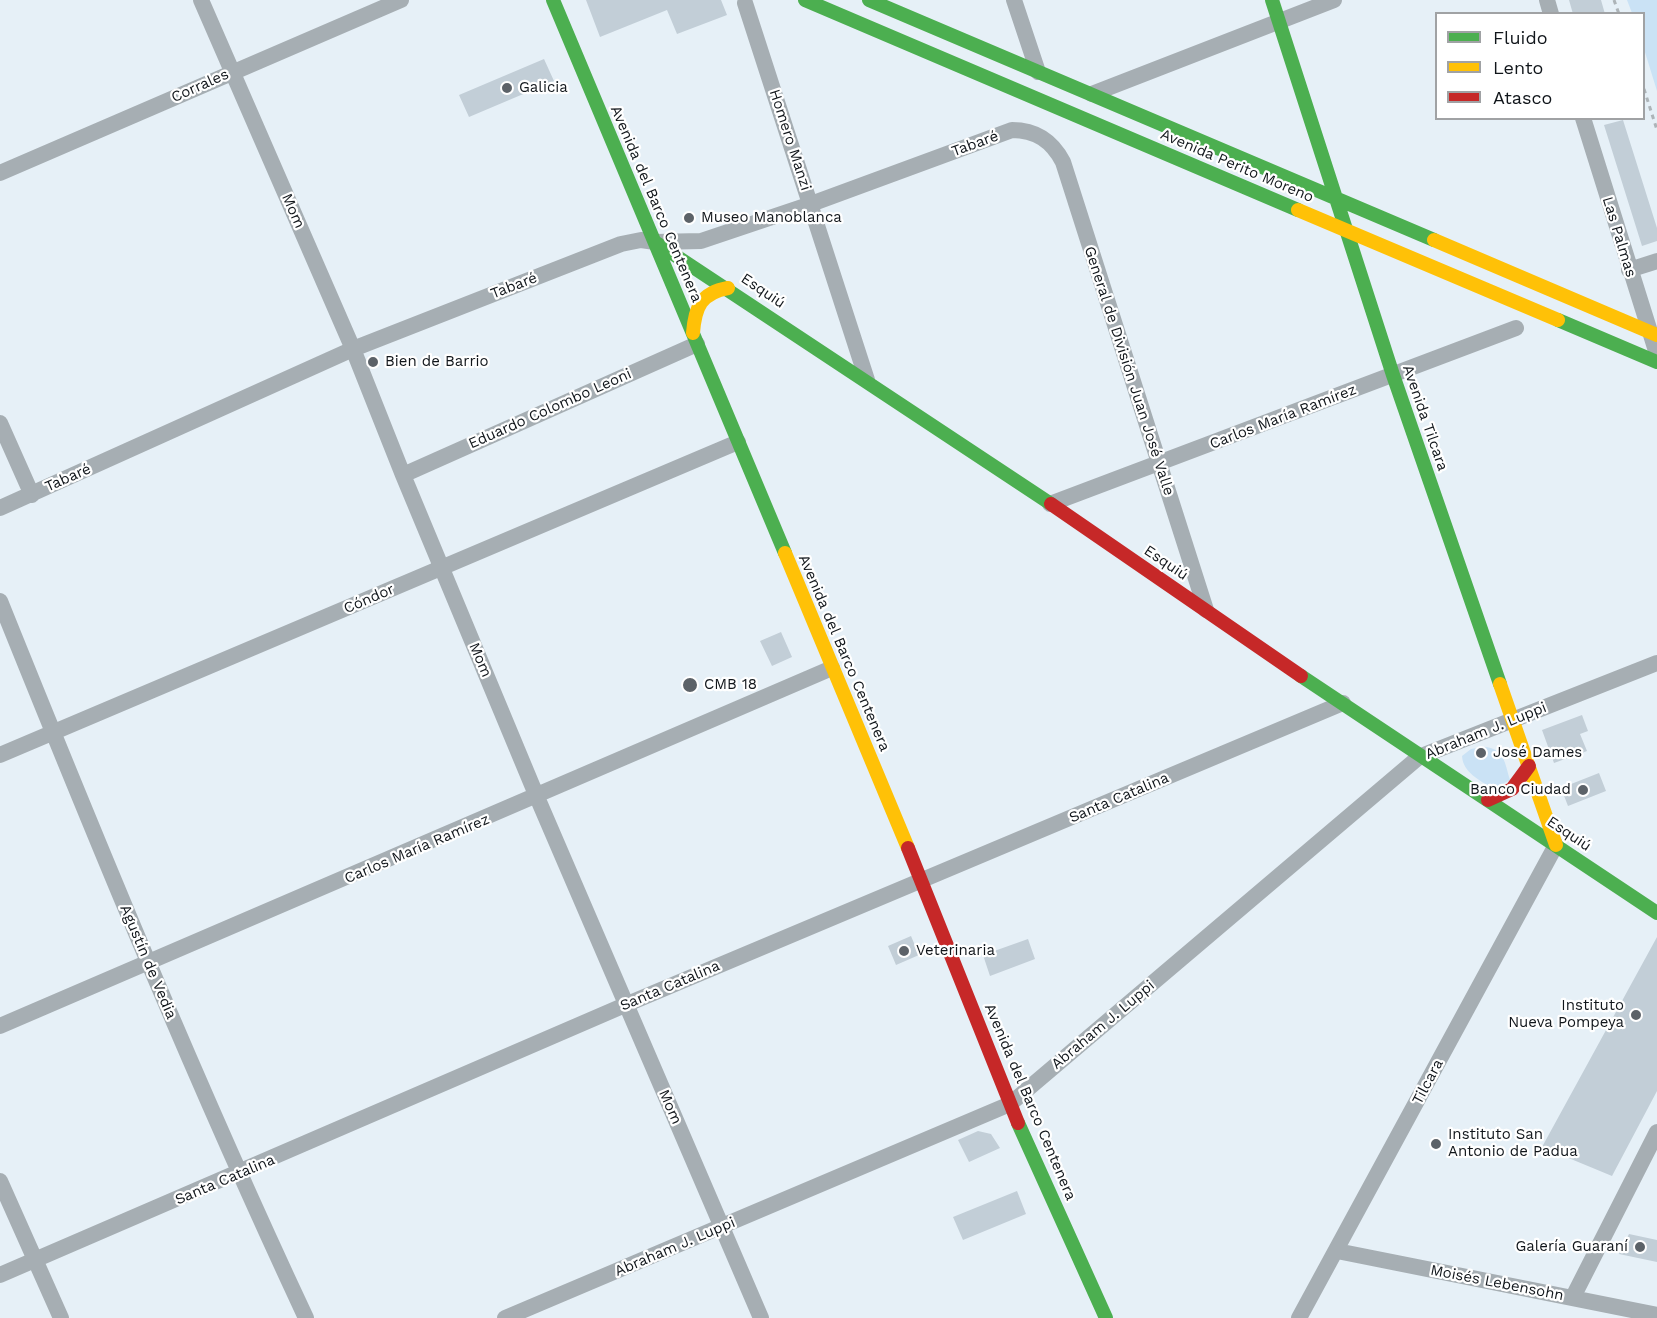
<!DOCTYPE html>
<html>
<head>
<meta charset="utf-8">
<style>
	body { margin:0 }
	#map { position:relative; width:1657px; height:1318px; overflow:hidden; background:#e6f0f7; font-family:"Work Sans",sans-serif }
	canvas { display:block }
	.legend { position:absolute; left:1435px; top:12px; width:210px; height:108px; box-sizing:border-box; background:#fff; border:2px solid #a0a2a4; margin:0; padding:8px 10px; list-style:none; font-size:18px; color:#11161b }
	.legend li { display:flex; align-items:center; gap:12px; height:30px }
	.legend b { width:30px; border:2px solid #a0a2a4 }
</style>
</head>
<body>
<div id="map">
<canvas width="1657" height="1318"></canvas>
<ul class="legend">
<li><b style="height:8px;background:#4caf50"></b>Fluido</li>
<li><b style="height:8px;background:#ffc107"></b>Lento</li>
<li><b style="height:8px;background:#c62828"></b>Atasco</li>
</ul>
</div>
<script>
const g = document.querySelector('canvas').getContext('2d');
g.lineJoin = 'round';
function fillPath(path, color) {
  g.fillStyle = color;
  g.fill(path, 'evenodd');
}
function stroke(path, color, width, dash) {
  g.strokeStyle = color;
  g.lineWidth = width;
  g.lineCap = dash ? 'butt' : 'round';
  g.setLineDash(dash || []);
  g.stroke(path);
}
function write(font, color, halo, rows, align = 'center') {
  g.font = font + ' "Work Sans",sans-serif';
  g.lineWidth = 4.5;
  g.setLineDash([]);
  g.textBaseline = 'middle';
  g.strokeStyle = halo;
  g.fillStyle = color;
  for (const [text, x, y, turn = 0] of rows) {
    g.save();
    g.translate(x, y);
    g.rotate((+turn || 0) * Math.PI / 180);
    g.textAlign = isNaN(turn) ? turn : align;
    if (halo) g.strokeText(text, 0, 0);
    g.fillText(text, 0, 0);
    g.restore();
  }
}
const green = new Path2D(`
	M 1627,0 L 1657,0 L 1657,91 L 1644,49 L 1644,14 L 1632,13 Z
	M 1484,747 C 1504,748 1505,763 1510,780 L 1493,789 C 1480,780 1463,773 1462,756 L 1471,749 Z`);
const building = new Path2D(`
	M 586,0 L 721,0 L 727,15 L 677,34 L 667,10 L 600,37 Z
	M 1569,0 L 1601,0 L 1605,14 L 1573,14 Z
	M 544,59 L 554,81 L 469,117 L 459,95 Z
	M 1623,120 L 1657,228 L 1657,241 L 1642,246 L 1604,125 Z
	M 781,632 L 792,657 L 772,666 L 760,641 Z
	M 1582,715 L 1588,731 L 1580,734 L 1587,751 L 1554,763 L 1542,730 Z
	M 1599,773 L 1606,791 L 1568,806 L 1561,788 Z
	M 911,936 L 919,955 L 896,965 L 888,946 Z
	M 1657,937 L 1657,1091 L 1612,1176 L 1542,1147 Z
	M 1028,939 L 1035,959 L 990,976 L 983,955 Z
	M 978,1131 L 991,1134 L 1000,1148 L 969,1162 L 958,1140 Z
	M 1017,1191 L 1026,1214 L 963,1240 L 953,1217 Z
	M 1629,1234 L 1657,1240 L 1657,1262 L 1619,1254 Z`);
const path = new Path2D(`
	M 1614,0 L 1619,14
	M 1644,89 L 1657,130`);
const street = new Path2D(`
	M 201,0 L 353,349 L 403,475 L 537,797 L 761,1318
	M 1014,0 L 1038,72
	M 1547,0 L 1551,14
	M 745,3 L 867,380
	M 1092,94 L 1334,0
	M 1583,118 L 1657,354
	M 0,173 L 401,0
	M 1629,270 L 1657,261
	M 0,423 L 32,495
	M 403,475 L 697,344
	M 1050,504 L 1516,328
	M 0,508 L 353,349 L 621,244 L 641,240 L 655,242 L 701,241 L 811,204 L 1012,130 C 1036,130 1052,141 1063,162 L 1206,610
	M 0,601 C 97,842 196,1083 306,1318
	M 0,755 L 738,442
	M 0,1026 L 832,668
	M 0,1181 L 61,1318
	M 1337,1251 L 1657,1315
	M 0,1275 L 625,1005 L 1343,703
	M 1573,1297 L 1657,1132
	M 505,1318 L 1010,1104 L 1419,757 L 1657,663
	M 1299,1318 L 1556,845`);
const fast = new Path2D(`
	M 553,0 L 785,553
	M 805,0 L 1298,210
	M 869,0 L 1434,240
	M 1272,0 L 1393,375 L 1500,684
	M 655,242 L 1051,504
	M 1558,320 L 1657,362
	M 1301,676 L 1657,913
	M 1018,1123 L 1106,1318`);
const slow = new Path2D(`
	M 1298,210 L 1558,320
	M 1434,240 L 1657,335
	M 693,333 C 695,307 701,293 728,288
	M 785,553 L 908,848
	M 1500,684 L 1556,845`);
const jam = new Path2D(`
	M 1051,504 L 1301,676
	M 1488,800 L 1512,789 L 1529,766
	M 908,848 L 1018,1123`);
const markers = [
	[507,88,6,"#5c6268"],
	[689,218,6,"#5c6268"],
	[373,362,6,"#5c6268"],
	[690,685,8,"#5c6268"],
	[1481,753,6,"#5c6268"],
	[1583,790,6,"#5c6268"],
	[904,951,6,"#5c6268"],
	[1636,1015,6,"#5c6268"],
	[1436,1144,6,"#5c6268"],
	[1640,1247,6,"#5c6268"]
];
const streetNames = [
	["Corrales",200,86,-24],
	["Homero Manzi",790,140,72],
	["Tabaré",975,144,-20],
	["Avenida Perito Moreno",1237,166,23],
	["Avenida del Barco Centenera",656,204,67],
	["Mom",293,211,66],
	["Las Palmas",1619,237,73],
	["Tabaré",514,286,-21],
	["Esquiú",763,291,34],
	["General de División Juan José Valle",1129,371,72],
	["Eduardo Colombo Leoni",550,409,-24],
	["Carlos María Ramírez",1283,417,-21],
	["Avenida Tilcara",1425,418,71],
	["Tabaré",68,478,-24],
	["Esquiú",1166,563,34],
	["Cóndor",369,599,-23],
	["Avenida del Barco Centenera",844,653,67],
	["Mom",480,660,67],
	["Abraham J. Luppi",1486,731,-22],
	["Santa Catalina",1119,798,-23],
	["Esquiú",1569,834,34],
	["Carlos María Ramírez",417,849,-23],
	["Agustín de Vedia",148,962,67],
	["Santa Catalina",670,986,-23],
	["Abraham J. Luppi",1103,1025,-40],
	["Tilcara",1428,1082,-62],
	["Avenida del Barco Centenera",1030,1102,67],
	["Mom",670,1107,66],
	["Santa Catalina",225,1180,-23],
	["Abraham J. Luppi",675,1247,-23],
	["Moisés Lebensohn",1497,1283,11]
];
const poiNames = [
	["Galicia",519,88],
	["Museo Manoblanca",701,218],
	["Bien de Barrio",385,362],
	["CMB 18",704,685],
	["José Dames",1493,753],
	["Banco Ciudad",1571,790,"right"],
	["Veterinaria",916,951],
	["Instituto",1624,1006,"right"],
	["Nueva Pompeya",1624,1023,"right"],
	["Instituto San",1448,1135],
	["Antonio de Padua",1448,1152],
	["Galería Guaraní",1628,1247,"right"]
];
fillPath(green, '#cae2f5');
fillPath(building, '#c2ced7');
stroke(path, '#adb4b8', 3, [4.5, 4.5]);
stroke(street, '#a6aeb3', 16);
stroke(fast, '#4caf50', 14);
stroke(slow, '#ffc107', 14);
stroke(jam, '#c62828', 14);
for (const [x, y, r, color] of markers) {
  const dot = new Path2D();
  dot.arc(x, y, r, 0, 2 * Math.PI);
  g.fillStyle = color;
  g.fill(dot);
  stroke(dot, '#fff', 2);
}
write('15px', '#11161b', '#fff', streetNames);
write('15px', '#11161b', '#fff', poiNames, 'left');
</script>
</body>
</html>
